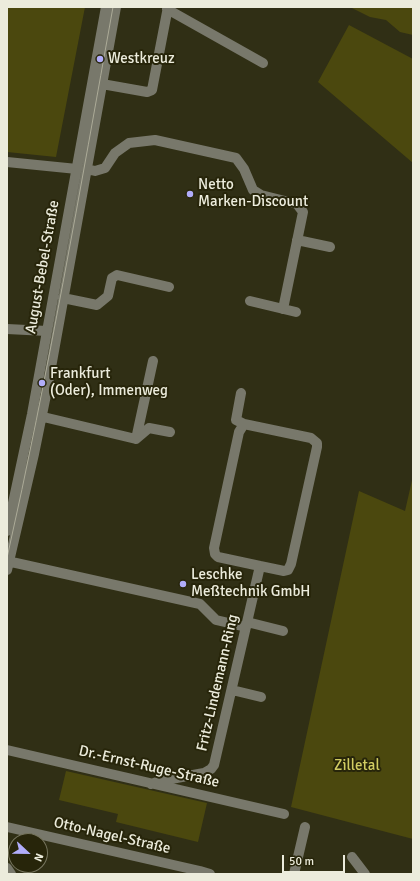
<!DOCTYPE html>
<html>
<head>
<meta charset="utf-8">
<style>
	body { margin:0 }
	#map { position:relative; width:420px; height:881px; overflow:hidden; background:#302f15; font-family:Signika,sans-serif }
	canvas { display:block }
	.frame { position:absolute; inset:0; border:8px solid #ececdc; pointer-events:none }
	.north { position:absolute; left:8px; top:833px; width:40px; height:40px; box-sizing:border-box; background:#27250a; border:1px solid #76755e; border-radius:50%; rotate:112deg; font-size:11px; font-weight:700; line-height:16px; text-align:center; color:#ececdc }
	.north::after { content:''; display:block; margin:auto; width:14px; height:18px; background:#b1adfa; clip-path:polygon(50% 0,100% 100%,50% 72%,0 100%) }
	.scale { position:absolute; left:282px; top:855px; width:63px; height:18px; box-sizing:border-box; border:2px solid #ececdc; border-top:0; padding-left:5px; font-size:12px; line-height:14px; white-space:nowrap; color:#ececdc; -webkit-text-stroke:3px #27250a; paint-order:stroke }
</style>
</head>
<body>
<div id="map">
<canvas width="420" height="881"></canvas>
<div class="frame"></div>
<div class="north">N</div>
<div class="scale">50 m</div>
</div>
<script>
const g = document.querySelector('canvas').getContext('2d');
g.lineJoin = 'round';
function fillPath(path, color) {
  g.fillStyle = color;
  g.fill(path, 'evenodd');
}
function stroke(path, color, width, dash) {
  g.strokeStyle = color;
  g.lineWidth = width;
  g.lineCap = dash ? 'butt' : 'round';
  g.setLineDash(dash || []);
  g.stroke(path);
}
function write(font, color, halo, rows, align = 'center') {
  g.font = font + ' Signika,sans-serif';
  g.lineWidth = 4;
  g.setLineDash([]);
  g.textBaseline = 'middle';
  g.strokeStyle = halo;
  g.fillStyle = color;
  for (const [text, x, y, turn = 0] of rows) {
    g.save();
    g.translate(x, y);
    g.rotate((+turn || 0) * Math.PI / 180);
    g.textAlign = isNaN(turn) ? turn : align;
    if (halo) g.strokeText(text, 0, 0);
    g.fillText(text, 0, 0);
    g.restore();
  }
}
const green = new Path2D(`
	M 7,7 L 85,7 L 56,157 L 7,152 Z
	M 352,7 L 413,7 L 413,35 L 400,32 L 386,20 L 370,17 L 352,8 Z
	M 349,25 L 413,59 L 413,163 L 318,82 Z
	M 413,476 L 413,839 L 291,807 L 359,491 L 405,511 Z
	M 66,771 L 207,803 L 198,842 L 116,822 L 118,814 L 59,800 Z`);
const minor = new Path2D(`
	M 167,9 L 263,63
	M 102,84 L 147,92 L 152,90 L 168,7
	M 7,162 L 77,169
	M 87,169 L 95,171 L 105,168 L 115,153 L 129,143 L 155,140 L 236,158 L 244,169 L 253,190 L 261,195 L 297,204 L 303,212 L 283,309
	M 297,240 L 330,247
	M 63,298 L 97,305 L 108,296 L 112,278 L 117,275 L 169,287
	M 250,301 L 296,312
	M 7,329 L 47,331
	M 241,393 L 236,420 L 244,424
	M 35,415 L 136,439
	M 136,439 L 153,361
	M 136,439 L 149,428 L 170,432
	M 7,531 L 32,414 L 106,7
	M 7,561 L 200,604 L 216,620 L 246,627
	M 7,570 L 34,454 L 46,395 L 116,7
	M 247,622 L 283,631
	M 232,690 L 261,697
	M 7,750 L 284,814
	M 151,784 L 160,781 L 204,773 L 211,769 L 214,765 L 260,566 L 284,571 L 288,570 L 291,564 L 317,447 L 317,443 L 311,438 L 244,424 L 239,432 L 214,548 L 215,554 L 218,557 L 260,566
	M 7,827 L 200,871 L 210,874
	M 352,857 L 365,874
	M 7,868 L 11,874
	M 294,874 L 305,827`);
const tram = new Path2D(`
	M 7,558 C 48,375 80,191 113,7`);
const markers = [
	[100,59,4,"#b1adfa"],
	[190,194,4,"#b1adfa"],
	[42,383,4,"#b1adfa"],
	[183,584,4,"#b1adfa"]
];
const poiNames = [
	["Westkreuz",108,59],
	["Netto",198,185],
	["Marken-Discount",198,202],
	["Frankfurt",50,374],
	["(Oder), Immenweg",50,391],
	["Leschke",191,575],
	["Meßtechnik GmbH",191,592]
];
const streetNames = [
	["August-Bebel-Straße",43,267,-80],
	["Fritz-Lindemann-Ring",218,683,-77],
	["Dr.-Ernst-Ruge-Straße",149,767,13],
	["Otto-Nagel-Straße",112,836,13]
];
const parkNames = [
	["Zilletal",357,766]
];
fillPath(green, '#4b480e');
stroke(minor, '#78786b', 10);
stroke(tram, '#acab98', 1);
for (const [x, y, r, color] of markers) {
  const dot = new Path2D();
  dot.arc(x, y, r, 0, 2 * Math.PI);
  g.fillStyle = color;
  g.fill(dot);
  stroke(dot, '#27250a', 1.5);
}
write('15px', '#ececdc', '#27250a', poiNames, 'left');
write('15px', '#ececdc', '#27250a', streetNames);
write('15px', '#d1cc62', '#27250a', parkNames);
</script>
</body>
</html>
